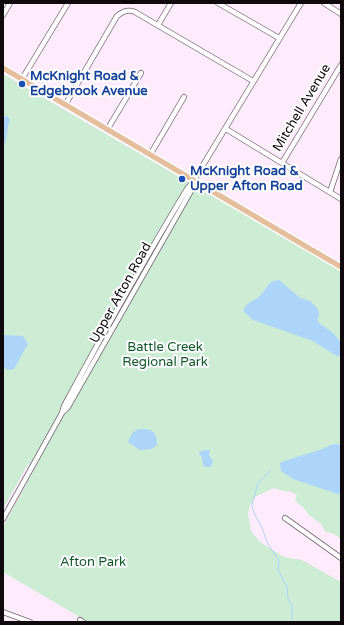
<!DOCTYPE html>
<html>
<head>
<meta charset="utf-8">
<style>
	body { margin:0 }
	#map { position:relative; width:344px; height:625px; overflow:hidden; background:#feebfc; font-family:"Varela Round",sans-serif }
	canvas { display:block }
	.frame { position:absolute; inset:0; border:4px solid #0f090e; pointer-events:none }
</style>
</head>
<body>
<div id="map">
<canvas width="344" height="625"></canvas>
<div class="frame"></div>
</div>
<script>
const g = document.querySelector('canvas').getContext('2d');
g.lineJoin = 'round';
function fillPath(path, color) {
  g.fillStyle = color;
  g.fill(path, 'evenodd');
}
function stroke(path, color, width, dash) {
  g.strokeStyle = color;
  g.lineWidth = width;
  g.lineCap = dash ? 'butt' : 'round';
  g.setLineDash(dash || []);
  g.stroke(path);
}
function write(font, color, halo, rows, align = 'center') {
  g.font = font + ' "Varela Round",sans-serif';
  g.lineWidth = 4;
  g.setLineDash([]);
  g.textBaseline = 'middle';
  g.strokeStyle = halo;
  g.fillStyle = color;
  for (const [text, x, y, turn = 0] of rows) {
    g.save();
    g.translate(x, y);
    g.rotate((+turn || 0) * Math.PI / 180);
    g.textAlign = isNaN(turn) ? turn : align;
    if (halo) g.strokeText(text, 0, 0);
    g.fillText(text, 0, 0);
    g.restore();
  }
}
const green = new Path2D(`
	M 3,74 L 341,271 L 341,539 L 334,534 L 326,532 L 320,523 L 309,515 L 303,507 L 296,502 L 295,499 L 297,495 L 289,491 L 288,492 L 274,488 L 255,497 L 250,506 L 248,513 L 251,531 L 260,542 L 284,557 L 302,560 L 341,582 L 341,622 L 88,622 L 3,572 L 3,527 L 35,468 L 28,464 L 3,509 Z`);
const water = new Path2D(`
	M 3,116 L 4,117 L 7,116 L 10,120 C 6,129 8,139 3,147 Z
	M 279,280 L 300,298 L 310,301 L 318,309 L 319,316 L 317,320 L 320,324 L 332,332 L 341,342 L 341,357 L 335,355 L 313,341 L 253,320 L 243,311 L 247,304 L 259,297 L 271,282 Z
	M 3,335 L 23,336 L 28,344 L 14,369 L 8,370 L 3,367 Z
	M 139,429 C 152,429 157,431 157,445 L 152,449 L 140,450 L 128,442 L 132,433 Z
	M 333,444 L 341,445 L 341,494 L 338,494 L 293,479 L 281,471 L 280,463 C 298,455 316,453 333,444 Z
	M 204,450 L 210,450 L 209,455 L 213,461 L 212,464 L 210,467 L 205,467 L 203,465 L 202,457 L 198,453 Z`);
const stream = new Path2D(`
	M 271,470 L 258,483 L 252,505 L 254,513 L 262,528 L 267,542 L 279,561 L 278,570 L 287,587 L 288,599 L 292,606 L 292,622`);
const minor = new Path2D(`
	M 218,3 L 279,38
	M 324,3 L 341,14
	M 3,15 L 10,3
	M 158,25 L 171,3
	M 22,79 L 68,3
	M 65,105 L 117,16 C 123,11 128,9 135,12 L 253,81
	M 226,129 L 341,199
	M 107,130 L 141,73
	M 150,155 L 184,97
	M 282,163 L 341,65
	M 330,192 L 341,159
	M 62,413 L 68,407 L 191,191 L 197,175 L 301,3
	M 285,518 L 341,558
	M 3,519 L 62,413 L 64,406 C 104,332 144,260 187,189 L 193,182
	M 3,612 L 30,622
	M 80,620 L 83,622`);
const major = new Path2D(`
	M 3,68 L 341,267`);
const markers = [
	[22,84,4,"#1a4fb4"],
	[182,179,4,"#1a4fb4"]
];
const transitNames = [
	["McKnight Road &",30,77],
	["Edgebrook Avenue",30,92],
	["McKnight Road &",190,172],
	["Upper Afton Road",190,187]
];
const streetNames = [
	["Mitchell Avenue",302,108,-59],
	["Upper Afton Road",121,293,-61]
];
const parkNames = [
	["Battle Creek",165,348],
	["Regional Park",165,363],
	["Afton Park",93,563]
];
fillPath(green, '#ccecd3');
fillPath(water, '#add4f9');
stroke(stream, '#add4f9', 1);
stroke(minor, '#756573', 6);
stroke(major, '#fff', 8);
stroke(minor, '#fff', 4.5);
stroke(major, '#e5be9e', 5.5);
for (const [x, y, r, color] of markers) {
  const dot = new Path2D();
  dot.arc(x, y, r, 0, 2 * Math.PI);
  g.fillStyle = color;
  g.fill(dot);
  stroke(dot, '#fff', 1.5);
}
write('bold 13px', '#164399', '#fff', transitNames, 'left');
write('13px', '#0f090e', '#fff', streetNames);
write('13px', '#12562c', '#fff', parkNames);
</script>
</body>
</html>
